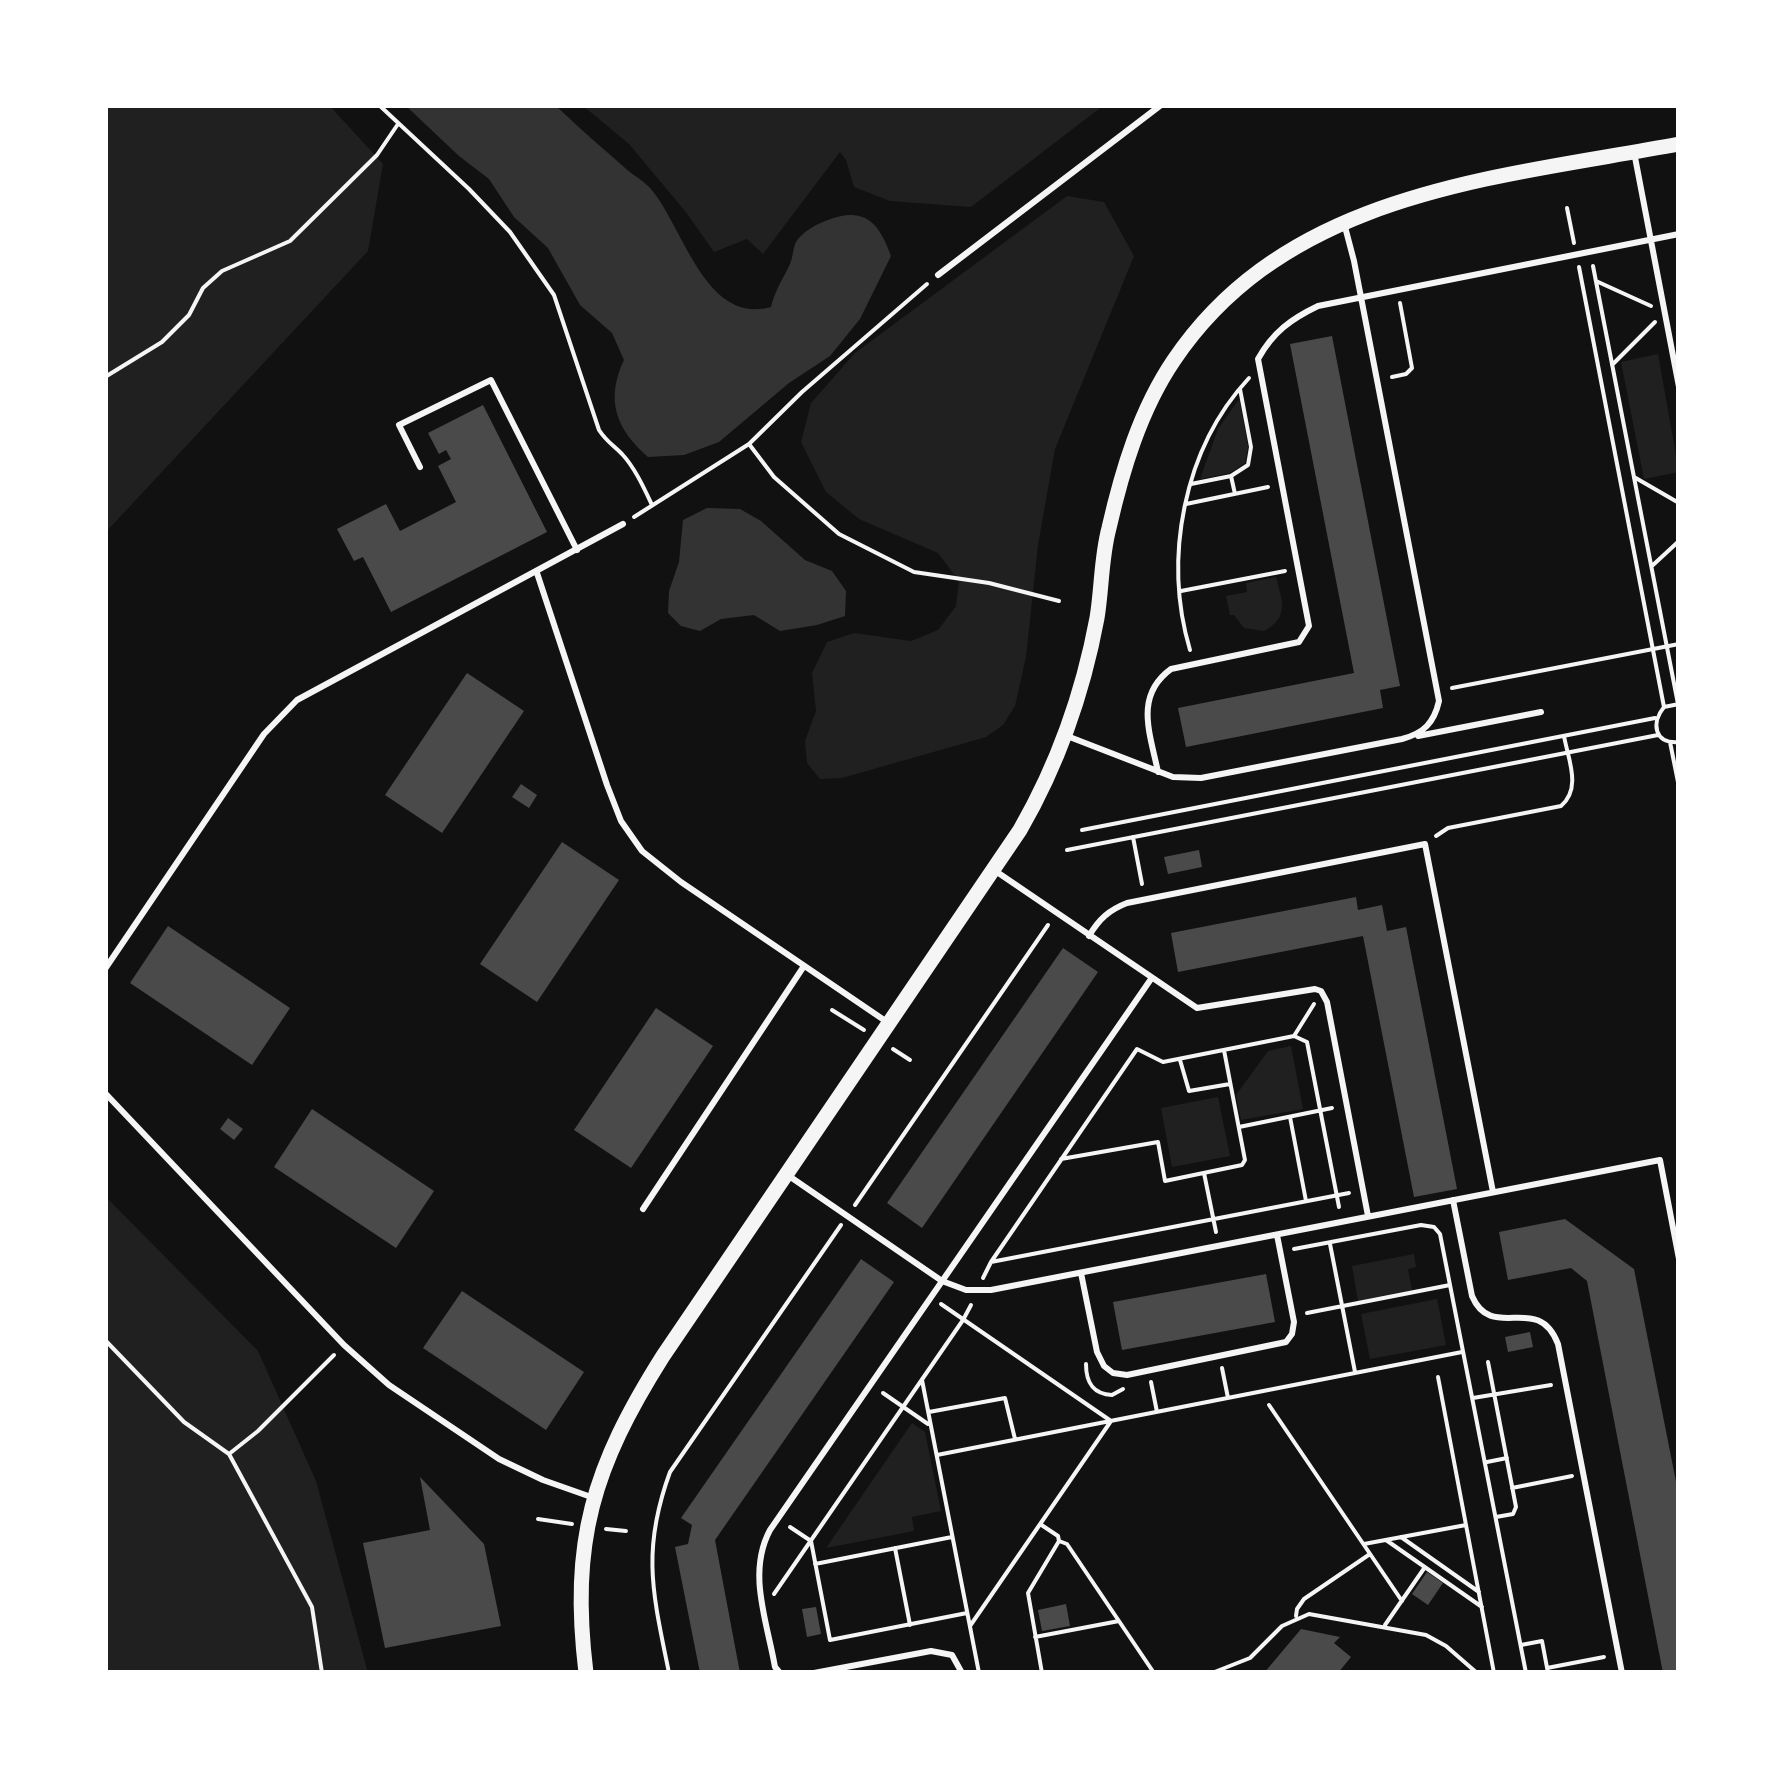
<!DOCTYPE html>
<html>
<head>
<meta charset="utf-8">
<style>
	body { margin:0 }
	#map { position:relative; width:1784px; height:1778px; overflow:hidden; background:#111; font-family:"Roboto Condensed",sans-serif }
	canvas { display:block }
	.frame { position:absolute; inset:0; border:108px solid #fff; pointer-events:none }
</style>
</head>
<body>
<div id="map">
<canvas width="1784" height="1778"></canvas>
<div class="frame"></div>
</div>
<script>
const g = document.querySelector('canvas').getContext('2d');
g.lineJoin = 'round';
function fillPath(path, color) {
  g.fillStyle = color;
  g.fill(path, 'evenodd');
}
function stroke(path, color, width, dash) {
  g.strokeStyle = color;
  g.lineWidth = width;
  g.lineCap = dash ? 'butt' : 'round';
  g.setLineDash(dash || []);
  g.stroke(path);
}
const green = new Path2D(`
	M 105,105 L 329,105 L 383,164 L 368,251 L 105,533 Z
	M 582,105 L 1104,105 L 971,207 L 890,201 L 854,187 L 846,160 L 840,152 L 763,254 L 747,239 L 714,252 L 685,211 L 629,144 Z
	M 1067,196 L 1104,202 L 1134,256 L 1055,449 L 1038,545 L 1026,657 L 1015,706 L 1003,725 L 986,737 L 842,778 L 820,779 L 807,763 L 805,741 L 816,711 L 812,673 L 827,642 L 854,633 L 911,641 L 938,630 L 956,606 L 959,581 L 938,553 L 859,519 L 826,492 L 801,442 L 811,403 L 855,353 Z
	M 1658,354 L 1679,472 L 1644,479 L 1621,362 Z
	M 1239,399 L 1248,447 L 1245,463 L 1230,473 L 1200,479 L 1218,429 Z
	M 1276,577 C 1281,598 1291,617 1264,631 L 1244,628 L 1234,615 L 1230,615 L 1226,596 L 1247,592 L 1246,583 Z
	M 1291,1046 L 1303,1109 L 1241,1120 L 1236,1095 L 1268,1051 Z
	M 1218,1097 L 1230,1156 L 1172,1167 L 1161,1108 Z
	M 105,1196 L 258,1351 L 316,1481 L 368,1673 L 105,1673 Z
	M 1414,1254 L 1416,1267 L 1408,1269 L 1412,1290 L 1358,1301 L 1352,1266 Z
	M 1437,1299 L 1446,1345 L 1370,1359 L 1361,1314 Z
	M 912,1423 L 925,1432 L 941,1511 L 912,1517 L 914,1531 L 826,1548 Z`);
const water = new Path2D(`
	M 405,105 L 555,105 C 577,126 601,147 624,167 C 631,174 641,179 648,186 C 682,220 703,326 771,307 C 775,290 783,279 790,264 C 793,257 793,248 796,242 C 803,231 817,224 828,220 C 865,206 879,223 891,256 L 860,319 L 830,356 L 789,383 L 719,442 L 684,455 L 648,457 C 616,429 605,400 624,360 L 612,333 L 580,305 L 548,248 L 514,217 L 489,179 L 459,156 Z
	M 707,508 L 740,509 L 761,521 L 805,560 L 832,571 L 846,591 L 845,616 L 817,625 L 780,631 L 754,615 L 721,619 L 700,631 L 681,626 L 668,613 L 669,591 L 679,562 L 683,520 Z`);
const building = new Path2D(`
	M 1332,336 L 1400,686 L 1380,690 L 1383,708 L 1186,747 L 1178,708 L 1354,673 L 1290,344 Z
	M 483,405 L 547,532 L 391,612 L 363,557 L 354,561 L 337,529 L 386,504 L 400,531 L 456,502 L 438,466 L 451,459 L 446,450 L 439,454 L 428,433 Z
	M 467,673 L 524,711 L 442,833 L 385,795 Z
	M 521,784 L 537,795 L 529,808 L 512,797 Z
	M 562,842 L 619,880 L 537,1002 L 480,964 Z
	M 1199,850 L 1202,867 L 1168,874 L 1164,857 Z
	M 1356,897 L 1358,910 L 1382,905 L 1387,931 L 1406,927 L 1457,1189 L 1414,1197 L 1363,936 L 1178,972 L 1171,933 Z
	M 168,926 L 290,1008 L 252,1065 L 130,983 Z
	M 1063,948 L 1098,972 L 922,1228 L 887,1203 Z
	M 656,1008 L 713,1046 L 631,1168 L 574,1130 Z
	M 312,1109 L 434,1191 L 396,1248 L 274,1167 Z
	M 228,1118 L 243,1129 L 234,1140 L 220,1129 Z
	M 1565,1219 L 1634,1269 L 1679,1497 L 1679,1673 L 1663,1673 L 1587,1281 L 1571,1268 L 1508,1280 L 1499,1232 Z
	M 861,1259 L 894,1282 L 715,1540 L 740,1673 L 700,1673 L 675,1547 L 688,1544 L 692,1525 L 681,1518 Z
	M 1266,1274 L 1275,1322 L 1122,1350 L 1113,1302 Z
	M 462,1291 L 584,1372 L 546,1430 L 423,1348 Z
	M 1530,1332 L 1533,1347 L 1508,1352 L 1505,1337 Z
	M 420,1477 L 484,1544 L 501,1626 L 385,1648 L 363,1543 L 430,1530 Z
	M 1427,1572 L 1443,1583 L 1428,1605 L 1412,1594 Z
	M 1066,1604 L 1070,1626 L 1042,1631 L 1038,1610 Z
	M 816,1607 L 821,1634 L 807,1637 L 802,1609 Z
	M 1301,1629 L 1340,1637 L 1334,1643 L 1351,1657 L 1338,1673 L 1264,1673 Z`);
const path = new Path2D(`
	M 379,105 L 469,189 L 510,232 L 554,295 L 599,430 C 606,441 613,445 622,454 C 635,468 644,488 652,505
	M 1567,208 L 1574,243
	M 1593,266 L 1678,704
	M 1579,267 L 1664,707
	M 1596,281 L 1651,306
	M 1612,365 L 1655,322
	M 105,377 L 162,342 L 189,315 L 203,288 L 222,271 L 290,241 L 377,155 L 398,124
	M 1392,377 L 1406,374 L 1412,368 L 1400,303
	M 749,444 L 774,477 L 839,534 L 914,572 L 989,583 L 1059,601
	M 1231,476 L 1235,494
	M 1634,477 L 1679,503
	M 1191,484 L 1231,476 L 1248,465 L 1251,447 L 1240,389
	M 1186,504 L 1268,487
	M 634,517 L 749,444 L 802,392 L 927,284
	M 1653,565 L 1679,541
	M 1181,591 L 1285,571
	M 1190,650 C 1163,559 1183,449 1249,378
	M 1452,688 L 1679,644
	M 1679,704 L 1664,707 C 1651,723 1654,744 1679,742
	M 1670,742 L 1679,787
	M 1082,830 L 1655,718
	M 1436,836 L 1448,828 L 1561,806 C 1582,788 1568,759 1564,736
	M 1133,837 L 1142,884
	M 1067,850 L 1658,735
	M 832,1010 L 864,1030
	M 1294,1036 L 1314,1004
	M 893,1049 L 910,1060
	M 1180,1060 L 1189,1091 L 1230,1084
	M 1290,1117 L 1306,1201
	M 1239,1127 L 1332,1108
	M 1061,1159 L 1158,1142 L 1165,1181 L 1242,1165 L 1245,1160 L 1224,1050
	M 1204,1173 L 1216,1232
	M 855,1205 L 1048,925
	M 1330,1244 L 1355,1372
	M 1294,1249 L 1421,1225 L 1434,1227 L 1440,1234 L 1526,1673
	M 991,1262 L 1349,1193
	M 983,1278 L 991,1262 L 1137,1049 L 1163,1062 L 1294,1036 L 1307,1042 L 1339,1207
	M 941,1304 L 1111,1421 L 970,1626
	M 1307,1313 L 1450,1285
	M 105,1340 L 184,1422 L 229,1454 L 312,1607 L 322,1673
	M 1488,1362 L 1516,1507 L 1513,1514 L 1496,1517
	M 1086,1364 C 1086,1383 1093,1394 1112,1395 L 1123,1389
	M 1222,1368 L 1228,1398
	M 1438,1377 L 1494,1673
	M 922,1380 L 979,1673
	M 1151,1382 L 1157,1412
	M 883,1393 L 928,1424
	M 1473,1398 L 1551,1385
	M 1269,1405 L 1402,1601
	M 929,1412 L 1005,1398 L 1015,1439
	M 229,1454 L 258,1431 L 334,1355
	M 937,1455 L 1462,1352
	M 1487,1462 L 1507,1458
	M 1512,1488 L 1572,1476
	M 538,1519 L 572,1524
	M 1040,1524 L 1058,1536 L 1059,1541 L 1028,1593 L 1042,1673
	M 790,1527 L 811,1541 L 830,1640 L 967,1613
	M 606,1529 L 626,1531
	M 1401,1537 L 1479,1592
	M 1386,1540 L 1482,1607
	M 1059,1541 L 1067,1544 L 1154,1673
	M 1364,1544 L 1466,1525
	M 895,1548 L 910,1625
	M 815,1564 L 952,1537
	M 774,1594 L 963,1320 L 971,1305
	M 1296,1616 L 1297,1609 L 1304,1599 L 1370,1554
	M 1385,1625 L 1425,1567
	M 1035,1637 L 1119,1621
	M 1521,1645 L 1542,1641 L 1548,1673
	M 1547,1668 L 1604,1657
	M 669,1673 C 653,1594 641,1551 670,1472 L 841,1225
	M 1212,1673 L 1250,1658 L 1282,1626 L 1309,1614 L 1426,1635 L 1446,1646 L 1477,1673`);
const service = new Path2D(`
	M 1634,152 L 1679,387
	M 938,275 L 1161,105
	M 420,467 L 399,425 L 491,380 L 577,550
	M 537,573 L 607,785 L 621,821 L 642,851 L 681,882 L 887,1022
	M 1067,736 L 1173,777 L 1201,778 L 1402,739 C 1424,733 1434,723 1439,701 L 1354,261 L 1344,223
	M 1418,736 L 1541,712
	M 1158,772 C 1150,733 1134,696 1171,669 L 1299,642 L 1309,626 L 1258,359 C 1273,332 1291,319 1318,306 L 1679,234
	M 994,870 L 1197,1008 L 1315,989 L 1321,991 L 1327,1002 L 1368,1216
	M 1089,936 C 1099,919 1109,910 1127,903 L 1425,844 L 1493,1192
	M 105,969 L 264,734 L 297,700 L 623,524
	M 105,1093 L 344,1345 L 389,1385 L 499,1459 L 543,1480 L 594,1498
	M 789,1176 L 942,1281 L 966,1290 L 991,1290 L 1660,1160 L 1679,1259
	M 1453,1200 L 1472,1296 C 1492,1343 1538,1291 1558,1344 L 1622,1673
	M 643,1209 L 804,966
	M 1081,1273 L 1097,1352 L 1104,1366 L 1113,1373 L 1127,1375 L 1286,1342 L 1292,1334 L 1294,1322 L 1277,1235
	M 780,1673 L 775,1667 C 767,1621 747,1573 770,1530 L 1151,979
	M 814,1673 L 931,1651 L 952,1655 L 962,1673`);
const tertiary = new Path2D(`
	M 586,1673 C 570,1541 593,1467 663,1356 L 1020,830 C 1058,764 1083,693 1097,618 C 1102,588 1101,558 1109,528 C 1122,471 1140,410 1174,360 C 1288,191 1497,178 1679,144`);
fillPath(green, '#202020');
fillPath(water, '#333');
fillPath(building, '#4a4a4a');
stroke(path, '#f5f5f5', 4);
stroke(service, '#f5f5f5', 6);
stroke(tertiary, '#f5f5f5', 15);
</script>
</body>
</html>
